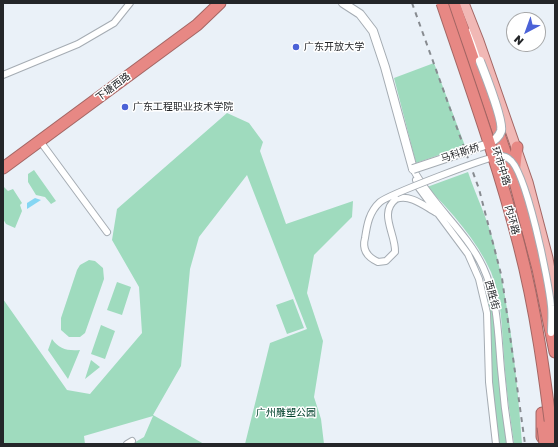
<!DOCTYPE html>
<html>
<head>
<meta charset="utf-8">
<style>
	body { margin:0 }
	#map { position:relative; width:558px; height:447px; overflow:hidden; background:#eaf1f8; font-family:"Golos Text",sans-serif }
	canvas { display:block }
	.frame { position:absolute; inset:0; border:4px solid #242629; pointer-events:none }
	.north { position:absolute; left:506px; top:12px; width:40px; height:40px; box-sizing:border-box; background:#fff; border:1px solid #a7a8a9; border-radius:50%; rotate:221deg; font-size:11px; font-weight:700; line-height:16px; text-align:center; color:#242629 }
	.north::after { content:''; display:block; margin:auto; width:14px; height:18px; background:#4b62d7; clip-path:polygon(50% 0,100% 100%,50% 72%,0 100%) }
</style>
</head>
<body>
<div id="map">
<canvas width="558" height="447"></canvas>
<div class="frame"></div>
<div class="north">N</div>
</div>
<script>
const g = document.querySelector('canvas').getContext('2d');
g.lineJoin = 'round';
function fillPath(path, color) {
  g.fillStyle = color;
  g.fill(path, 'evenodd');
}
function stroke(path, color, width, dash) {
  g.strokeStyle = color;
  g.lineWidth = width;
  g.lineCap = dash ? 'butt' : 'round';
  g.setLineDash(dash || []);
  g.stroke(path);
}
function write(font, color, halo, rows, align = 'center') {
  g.font = font + ' "Golos Text","Noto Sans SC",sans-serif';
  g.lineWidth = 3;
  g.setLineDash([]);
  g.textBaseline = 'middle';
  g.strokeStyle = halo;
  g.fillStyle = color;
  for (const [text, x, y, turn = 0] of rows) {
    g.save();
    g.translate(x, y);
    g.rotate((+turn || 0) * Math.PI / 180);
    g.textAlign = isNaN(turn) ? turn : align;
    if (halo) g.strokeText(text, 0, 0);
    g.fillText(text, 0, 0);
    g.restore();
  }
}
const green = new Path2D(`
	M 434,63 L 465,146 L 416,163 L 394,78 Z
	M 227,113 L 249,123 L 263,142 L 260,151 L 286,224 L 353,201 L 352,217 L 314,255 L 307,293 L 323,341 L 314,397 L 321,419 L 324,444 L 245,444 L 270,343 L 307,329 L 247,175 L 199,237 L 190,269 L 181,366 L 153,415 L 204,444 L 132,444 L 144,437 L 153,416 L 84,436 L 85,444 L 3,444 L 3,299 L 67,390 L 90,394 L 142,333 L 139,287 L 112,240 L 117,209 Z
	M 34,170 L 56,201 L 51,204 L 45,197 L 36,195 L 28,182 L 28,174 Z
	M 468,172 C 476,196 488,220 494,244 C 510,309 517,377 522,444 L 514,444 C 510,416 506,388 504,359 C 502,331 502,299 491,272 C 476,239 452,213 427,187 Z
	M 3,186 L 8,191 L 13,189 L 22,203 L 20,205 L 22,211 L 15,228 L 6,224 L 3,219 Z
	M 89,260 L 95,261 L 103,268 L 104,279 L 85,333 L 80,337 L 69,337 L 61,330 L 61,318 L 77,270 L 80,265 Z
	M 484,280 L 494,314 L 507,444 L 498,444 L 492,386 L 490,311 Z
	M 117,282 L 131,287 L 122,315 L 107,310 Z
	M 293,299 L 304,328 L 287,334 L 276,305 Z
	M 101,325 L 115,331 L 105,359 L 91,354 Z
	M 52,339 C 59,349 67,351 80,350 L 68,379 L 48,350 Z
	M 91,360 L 100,367 L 85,379 Z`);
const water = new Path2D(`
	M 35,198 L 41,200 L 27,209 L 27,203 Z`);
const street = new Path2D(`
	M 3,75 L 78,44 L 114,23 L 130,3
	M 40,141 L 107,232
	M 413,169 C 432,205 466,231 483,267 C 498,299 498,335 501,369 C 503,394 506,419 510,444
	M 416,180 L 419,188 L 468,254 L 479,279 L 487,313 L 489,382 L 496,444
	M 396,199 C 411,194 424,206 437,213
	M 127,444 L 132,441`);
const secondary = new Path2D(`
	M 343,3 L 360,14 L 373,31 L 385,67 L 413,169
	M 471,32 L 480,61`);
const primary = new Path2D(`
	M 464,3 L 479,41 L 528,182 L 548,258 L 555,299`);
const highway = new Path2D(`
	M 454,3 L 514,178 L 538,269 L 555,352
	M 3,168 L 197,25 L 220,3
	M 514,174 L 517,147
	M 542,413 L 542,437`);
const rail = new Path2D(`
	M 412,3 L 479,189 L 502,278 L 525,444`);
const streetBridge = new Path2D(`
	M 396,199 C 378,213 396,234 395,252 L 386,261 L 378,262 C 367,257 362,249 365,238 C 367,225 369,212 380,202 C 388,195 489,156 500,156 C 503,156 507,157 509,159 C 526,169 549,282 551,306 C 552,314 551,324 551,333`);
const secondaryBridge = new Path2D(`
	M 413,169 L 488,144 C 494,141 499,137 501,131 C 504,121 485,74 480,61`);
const highwayBridge = new Path2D(`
	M 442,3 C 469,83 498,163 519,245 C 536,310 545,377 553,444
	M 543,427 L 545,444`);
const markers = [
	[296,47,4,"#4b62d7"],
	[125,107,4,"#4b62d7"]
];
const poiNames = [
	["广东开放大学",304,47],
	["广东工程职业技术学院",133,107]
];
const streetNames = [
	["下塘西路",113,87,-37],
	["马科斯桥",460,153,-18],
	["环市中路",501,166,72],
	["内环路",512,220,75],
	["西胜街",492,295,75]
];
const parkNames = [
	["广州雕塑公园",286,413]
];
fillPath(green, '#9fdbbe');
fillPath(water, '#85d6f3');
stroke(street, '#a5acb3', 8);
stroke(secondary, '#a5acb3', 10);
stroke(primary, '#a36664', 11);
stroke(highway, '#a36664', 13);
stroke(street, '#fff', 6);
stroke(secondary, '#fff', 8);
stroke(primary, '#f1b8b5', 9);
stroke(highway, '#e78884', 11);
stroke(rail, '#878b90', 2, [5, 5]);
stroke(streetBridge, '#a5acb3', 8, []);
stroke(secondaryBridge, '#a5acb3', 10, []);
stroke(highwayBridge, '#a36664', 13, []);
stroke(streetBridge, '#fff', 6);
stroke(secondaryBridge, '#fff', 8);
stroke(highwayBridge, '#e78884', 11);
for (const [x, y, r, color] of markers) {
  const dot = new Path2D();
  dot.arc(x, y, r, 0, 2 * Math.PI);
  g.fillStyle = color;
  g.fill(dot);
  stroke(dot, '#fff', 1.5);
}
write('10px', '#242629', '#fff', poiNames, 'left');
write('10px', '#242629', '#fff', streetNames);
write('10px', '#01422c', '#fff', parkNames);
</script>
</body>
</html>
